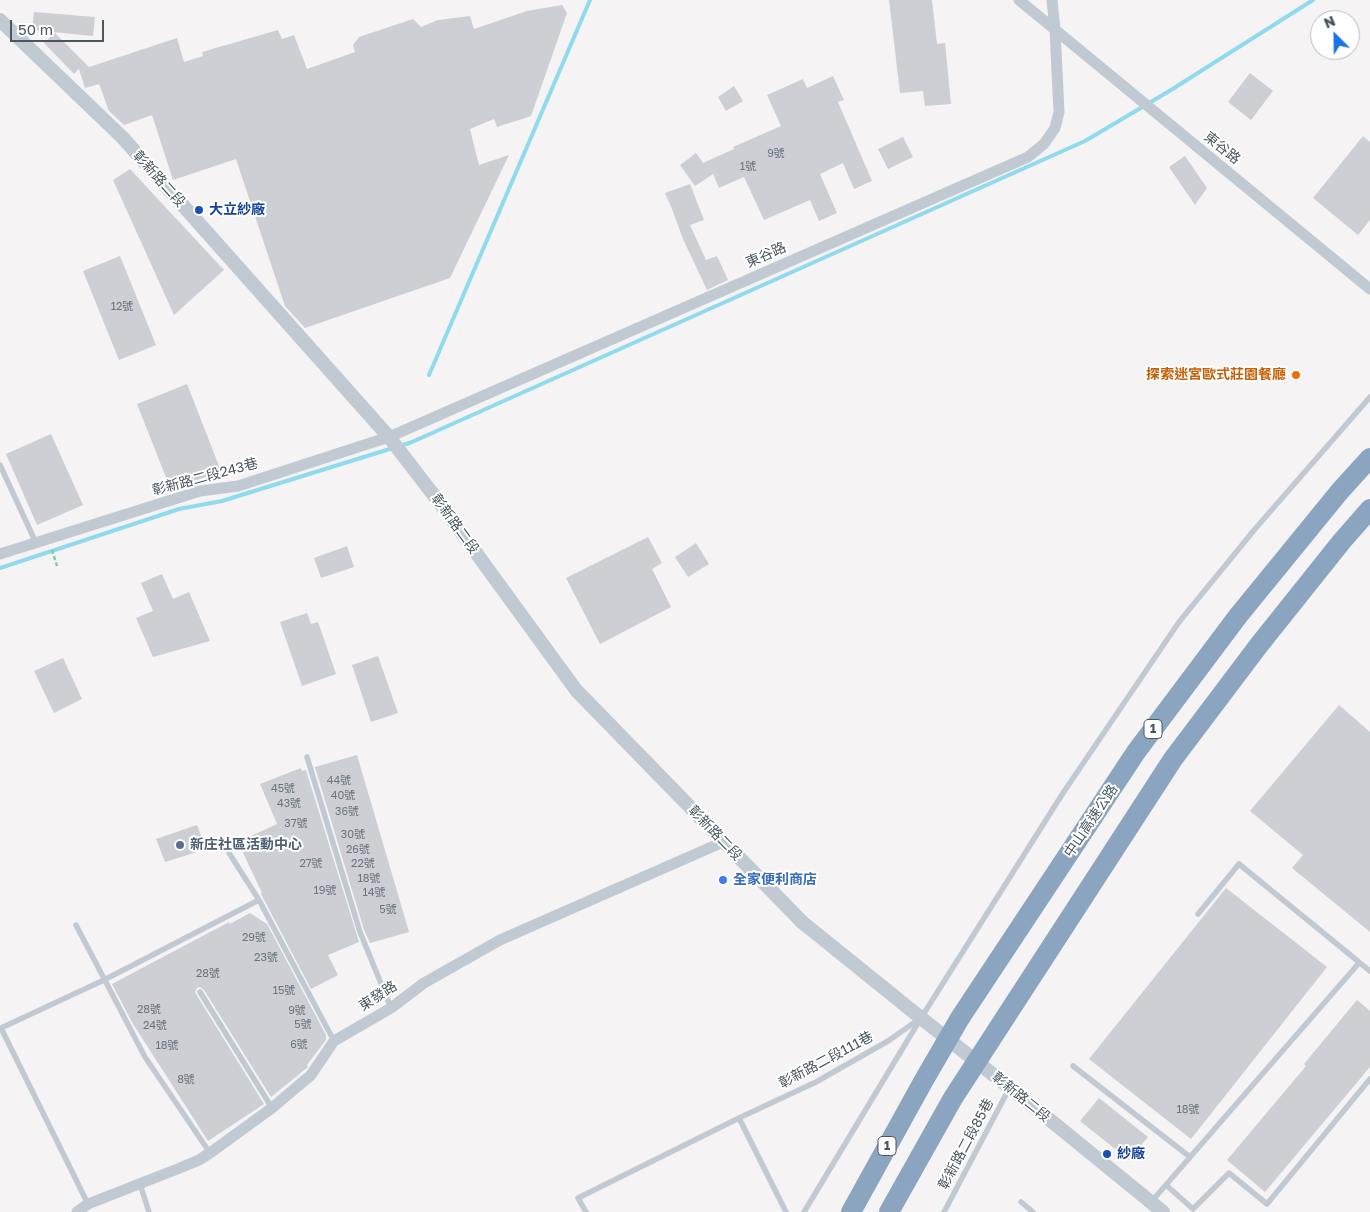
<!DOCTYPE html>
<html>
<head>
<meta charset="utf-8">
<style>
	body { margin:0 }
	#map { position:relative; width:1370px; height:1212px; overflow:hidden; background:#f5f3f3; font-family:"Golos Text",sans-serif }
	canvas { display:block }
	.north { position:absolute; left:1310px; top:10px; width:50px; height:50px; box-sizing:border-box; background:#fff; border:1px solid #b7bbc0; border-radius:50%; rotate:337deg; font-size:14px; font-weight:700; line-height:20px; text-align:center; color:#4a5661 }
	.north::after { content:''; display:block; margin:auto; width:18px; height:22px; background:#1a73e8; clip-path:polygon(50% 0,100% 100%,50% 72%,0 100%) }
	.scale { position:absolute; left:10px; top:20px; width:94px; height:22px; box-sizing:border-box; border:2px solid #4a5661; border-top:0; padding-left:6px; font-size:15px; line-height:18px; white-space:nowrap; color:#4a5661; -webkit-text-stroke:4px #fff; paint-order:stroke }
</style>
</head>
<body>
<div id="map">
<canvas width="1370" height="1212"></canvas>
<div class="north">N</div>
<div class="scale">50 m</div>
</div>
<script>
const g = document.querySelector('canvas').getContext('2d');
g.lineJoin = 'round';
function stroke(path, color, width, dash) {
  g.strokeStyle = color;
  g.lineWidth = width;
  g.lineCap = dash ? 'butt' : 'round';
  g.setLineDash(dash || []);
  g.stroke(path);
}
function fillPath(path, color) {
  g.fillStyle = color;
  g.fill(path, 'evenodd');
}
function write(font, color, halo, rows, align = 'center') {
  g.font = font + ' "Golos Text","Noto Sans TC",sans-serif';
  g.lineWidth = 4;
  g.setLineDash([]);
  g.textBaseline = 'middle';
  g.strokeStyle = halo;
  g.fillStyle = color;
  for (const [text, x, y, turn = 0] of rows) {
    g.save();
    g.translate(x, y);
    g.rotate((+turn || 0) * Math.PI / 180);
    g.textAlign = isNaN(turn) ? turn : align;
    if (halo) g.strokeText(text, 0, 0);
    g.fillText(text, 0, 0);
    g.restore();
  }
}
const stream = new Path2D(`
	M 429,375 L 590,0
	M 400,446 L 412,442 L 1085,141 L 1171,90 L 1313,0
	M 0,568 L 179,509 L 222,501 L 393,448`);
const building = new Path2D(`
	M 889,0 L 932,0 L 937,44 L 945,43 L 951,104 L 925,106 L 923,91 L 900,93 Z
	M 562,5 L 567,13 L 531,116 L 497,127 L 494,119 L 470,129 L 479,165 L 509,155 L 450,278 L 305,328 L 285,306 L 236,159 L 173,180 L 152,115 L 124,125 L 109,111 L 99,84 L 85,88 L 79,69 L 74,74 L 44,43 L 55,33 L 89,67 L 177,38 L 184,62 L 203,56 L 202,52 L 278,30 L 282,39 L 294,35 L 307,69 L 355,52 L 353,45 L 359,37 L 413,19 L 421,27 L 438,20 L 470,16 L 474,29 L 527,11 Z
	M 34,12 L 95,17 L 93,36 L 32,30 Z
	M 1250,73 L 1273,91 L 1251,120 L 1228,102 Z
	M 833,76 L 844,100 L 838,102 L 872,181 L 854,189 L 843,163 L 820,174 L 837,213 L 819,221 L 810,200 L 764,220 L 744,177 L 719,188 L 713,174 L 695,186 L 680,165 L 696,153 L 703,163 L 734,149 L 733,147 L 781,126 L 767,95 L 803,79 L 807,88 Z
	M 734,86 L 743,101 L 726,111 L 718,97 Z
	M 1363,136 L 1370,142 L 1370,220 L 1358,235 L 1313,198 Z
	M 903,137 L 913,157 L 888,169 L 878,149 Z
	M 1185,156 L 1207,188 L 1195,205 L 1169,167 Z
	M 130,169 L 224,270 L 174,315 L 113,180 Z
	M 690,184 L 704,220 L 690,225 L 706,260 L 717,256 L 728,280 L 707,290 L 683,239 L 672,209 L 665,193 Z
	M 120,256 L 156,345 L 119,360 L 83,271 Z
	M 187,384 L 221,471 L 171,490 L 137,404 Z
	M 51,434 L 83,505 L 37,525 L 6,454 Z
	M 648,537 L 662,563 L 652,569 L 671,607 L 600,644 L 566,578 Z
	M 696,543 L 709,564 L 688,577 L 675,557 Z
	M 347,546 L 354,567 L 321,578 L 314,558 Z
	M 162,574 L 173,599 L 189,592 L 210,641 L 153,657 L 136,618 L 153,611 L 141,583 Z
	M 307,613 L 311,624 L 318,622 L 336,674 L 302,686 L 280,622 Z
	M 378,656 L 398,713 L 371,722 L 352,665 Z
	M 63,658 L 82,699 L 54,713 L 34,671 Z
	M 1339,705 L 1370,732 L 1370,932 L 1292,868 L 1303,855 L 1250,811 Z
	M 357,755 L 409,932 L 370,943 L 364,930 L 315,767 Z
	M 301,768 L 302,771 L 306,770 L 359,942 L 328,955 L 338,975 L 311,989 L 261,894 L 262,893 L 238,842 L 277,824 L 260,784 Z
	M 197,825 L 202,838 L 200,851 L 165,862 L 156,839 Z
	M 1226,888 L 1327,967 L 1191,1139 L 1089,1059 Z
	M 250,913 L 267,924 L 326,1035 L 326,1040 L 307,1065 L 308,1067 L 271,1097 L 204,990 L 200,987 L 197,988 L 195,992 L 196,994 L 264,1104 L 208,1141 L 133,1024 L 112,984 L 229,922 L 230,924 Z
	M 1357,1000 L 1370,1011 L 1370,1067 L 1265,1192 L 1227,1160 L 1306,1066 L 1304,1064 Z
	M 1099,1098 L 1148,1137 L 1129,1160 L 1080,1121 Z`);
const path = new Path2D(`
	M 52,550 L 57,566`);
const service = new Path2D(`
	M 0,465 L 36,543
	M 307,757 L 360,932 L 391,1008
	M 229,853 L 259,900 L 334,1041
	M 1198,914 L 1239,864 L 1370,971
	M 76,925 L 145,1057 L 210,1153
	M 200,992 L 272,1108
	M 1073,1066 L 1190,1157
	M 739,1118 L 786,1212
	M 140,1184 L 149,1212
	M 1166,1185 L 1193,1209 L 1229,1173 L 1267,1204 L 1370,1079
	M 1021,1202 L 1033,1212
	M 1151,1202 L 1359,963
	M 88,1204 L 1,1028 L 104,980 L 259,900
	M 586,1212 L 578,1198 L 739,1118 L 816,1082 L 888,1041 L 918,1020
	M 804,1212 L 921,1018 L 1063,793 L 1179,622 L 1255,529 L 1370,397
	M 944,1212 L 1010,1087`);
const minor = new Path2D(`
	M 1019,0 L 1370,289
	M 0,554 L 200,491 L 238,486 L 389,437 L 1028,157 L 1044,144 L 1055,128 L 1059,112 L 1055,30 L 1052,0
	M 77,1212 L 88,1204 L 180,1168 L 199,1160 L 210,1153 L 272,1108 L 311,1075 L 334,1041 L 391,1008 L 424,983 L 500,940 L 723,842`);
const tertiary = new Path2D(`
	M 0,20 L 123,138 L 389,437 L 442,506 L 576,690 L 802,922 L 921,1018 L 1028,1102 L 1163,1212`);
const motorway = new Path2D(`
	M 851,1212 L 924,1080 L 960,1018 L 1136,752 L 1238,616 L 1340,491 L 1370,458
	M 889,1212 L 953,1098 L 1173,759 L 1259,645 L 1342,541 L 1370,509`);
const markers = [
	[199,210,5,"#1a4fb4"],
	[1296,375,5,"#e8710a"],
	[180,845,5,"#5c6f8a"],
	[723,880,5,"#3f7fe0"],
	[1107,1154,5,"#1a4fb4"]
];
const numberNames = [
	["9號",776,154],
	["1號",748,167],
	["12號",122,307],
	["44號",339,781],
	["45號",283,789],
	["40號",343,796],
	["43號",289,804],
	["36號",347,812],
	["37號",296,824],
	["30號",353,835],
	["26號",358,850],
	["27號",311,864],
	["22號",363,864],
	["18號",369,879],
	["19號",325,891],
	["14號",374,893],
	["5號",388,910],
	["29號",254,938],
	["23號",266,958],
	["28號",208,974],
	["15號",284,991],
	["28號",149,1010],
	["9號",297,1011],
	["5號",303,1025],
	["24號",155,1026],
	["6號",299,1045],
	["18號",167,1046],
	["8號",186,1080],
	["18號",1188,1110]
];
const shields = [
	[1153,729,18],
	[887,1146,18]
];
const shieldNames = [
	["1",1153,729],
	["1",887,1146]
];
const streetNames = [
	["東谷路",1222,148,39],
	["彰新路二段",159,179,48],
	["東谷路",766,255,-24],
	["彰新路二段243巷",205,477,-15],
	["彰新路二段",455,524,54],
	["中山高速公路",1091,821,-56],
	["彰新路二段",715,833,46],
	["東發路",378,996,-33],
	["彰新路二段111巷",826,1060,-28],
	["彰新路二段",1021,1097,39],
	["彰新路二段85巷",966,1144,-62]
];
const transitNames = [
	["大立紗廠",209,210],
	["紗廠",1117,1154]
];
const foodNames = [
	["探索迷宮歐式莊園餐廳",1286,375]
];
const serviceNames = [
	["新庄社區活動中心",190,845]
];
const shopNames = [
	["全家便利商店",733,880]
];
stroke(stream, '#90daee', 4);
fillPath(building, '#cdcfd5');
stroke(path, '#7ad0a6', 2.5, [4, 2.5]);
stroke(service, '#c1cad2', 5.5);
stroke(minor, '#c1cad2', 11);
stroke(tertiary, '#c1cad2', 14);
stroke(motorway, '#8ba5c1', 20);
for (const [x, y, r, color] of markers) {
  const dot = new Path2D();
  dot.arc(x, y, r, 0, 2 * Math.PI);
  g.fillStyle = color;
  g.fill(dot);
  stroke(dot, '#fff', 2);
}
write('11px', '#6b747e', null, numberNames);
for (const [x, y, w] of shields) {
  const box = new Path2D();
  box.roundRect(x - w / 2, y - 9.5, w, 19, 4);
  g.fillStyle = '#fff';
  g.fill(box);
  stroke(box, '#4a5661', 1);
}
write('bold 12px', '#4a5661', null, shieldNames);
write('14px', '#4a5661', '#fff', streetNames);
write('bold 14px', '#164399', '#fff', transitNames, 'left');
write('bold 14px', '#c56008', '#fff', foodNames, 'right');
write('bold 14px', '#4e5e75', '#fff', serviceNames, 'left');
write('bold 14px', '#366cbe', '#fff', shopNames, 'left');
</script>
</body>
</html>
